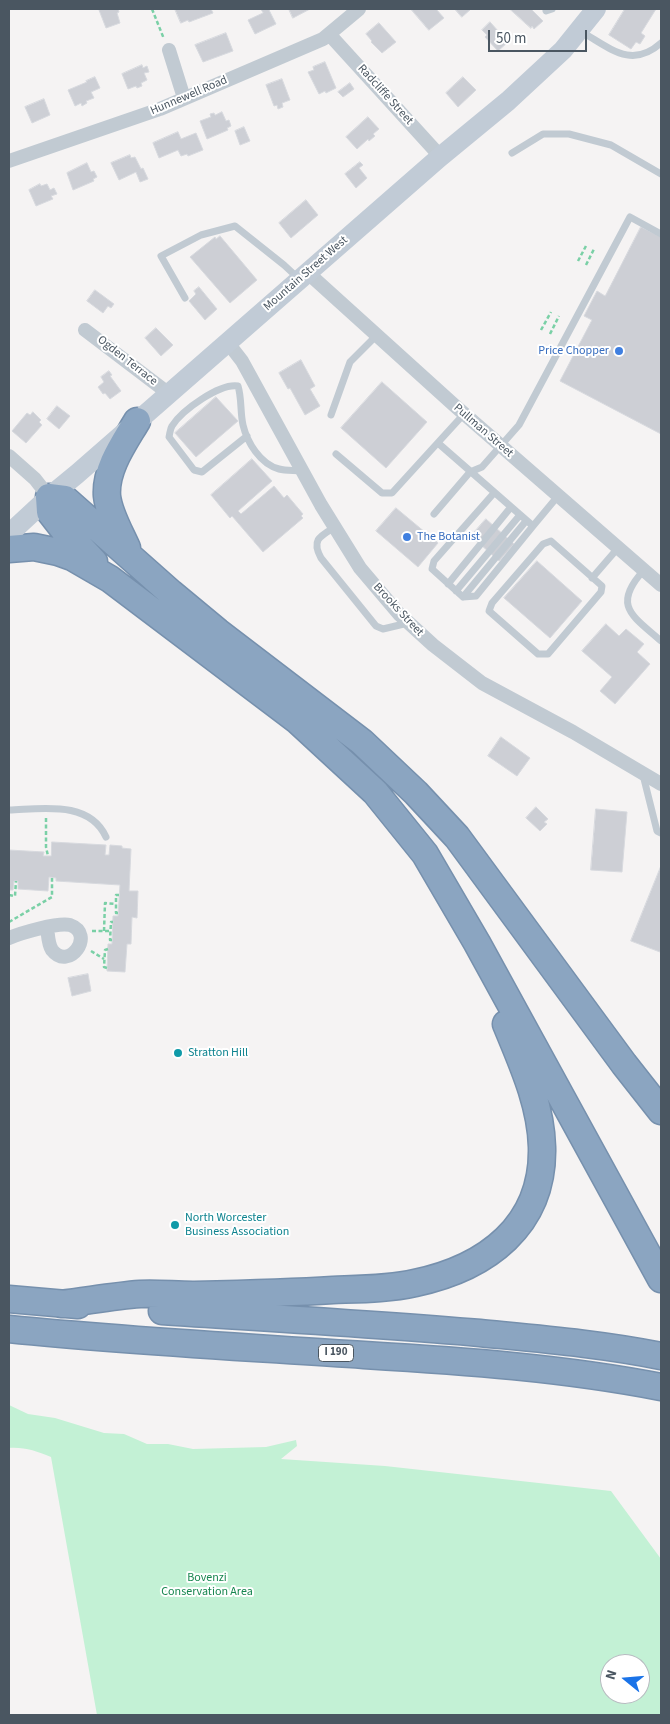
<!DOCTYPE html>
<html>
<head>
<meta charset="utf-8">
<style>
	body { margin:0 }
	#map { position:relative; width:670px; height:1724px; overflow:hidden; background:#f5f3f3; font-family:"Source Sans 3",sans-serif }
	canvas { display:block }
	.frame { position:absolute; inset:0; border:10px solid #4a5661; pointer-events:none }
	.north { position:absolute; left:600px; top:1654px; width:50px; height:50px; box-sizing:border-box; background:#fff; border:1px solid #b7bbc0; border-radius:50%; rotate:287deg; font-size:14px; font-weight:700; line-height:20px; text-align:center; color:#4a5661 }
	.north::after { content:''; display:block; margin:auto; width:18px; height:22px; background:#1a73e8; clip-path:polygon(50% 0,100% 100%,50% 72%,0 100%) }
	.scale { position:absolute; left:488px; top:30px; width:99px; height:22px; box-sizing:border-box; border:2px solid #4a5661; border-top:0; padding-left:6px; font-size:15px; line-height:18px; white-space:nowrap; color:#4a5661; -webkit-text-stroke:4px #fff; paint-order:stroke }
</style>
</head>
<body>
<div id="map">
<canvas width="670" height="1724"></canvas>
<div class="frame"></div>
<div class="north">N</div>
<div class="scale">50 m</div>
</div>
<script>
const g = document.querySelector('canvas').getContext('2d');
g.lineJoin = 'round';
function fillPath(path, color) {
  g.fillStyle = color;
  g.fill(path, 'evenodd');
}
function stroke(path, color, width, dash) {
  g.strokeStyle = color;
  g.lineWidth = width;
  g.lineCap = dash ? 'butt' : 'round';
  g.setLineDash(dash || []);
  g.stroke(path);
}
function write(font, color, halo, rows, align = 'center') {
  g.font = font + ' "Source Sans 3",sans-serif';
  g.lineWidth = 4;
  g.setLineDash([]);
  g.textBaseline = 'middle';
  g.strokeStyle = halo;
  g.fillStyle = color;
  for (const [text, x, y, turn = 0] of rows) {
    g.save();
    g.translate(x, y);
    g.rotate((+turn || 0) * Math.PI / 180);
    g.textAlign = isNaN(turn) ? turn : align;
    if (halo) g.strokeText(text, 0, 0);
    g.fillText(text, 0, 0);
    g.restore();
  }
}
const green = new Path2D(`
	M 9,1405 L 28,1414 L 55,1418 L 104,1433 L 124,1434 L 147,1444 L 168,1444 L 193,1449 L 266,1447 L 296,1440 L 297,1446 L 281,1459 L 385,1466 L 611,1491 L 661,1559 L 661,1715 L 97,1715 L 51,1457 C 36,1451 25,1447 9,1448 ZM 610,1664 L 640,1664 L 640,1694 L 610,1694 Z`);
const building = new Path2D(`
	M 103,9 L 118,9 L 119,12 L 117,13 L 120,23 L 106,28 L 99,10 Z
	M 175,9 L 211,9 L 213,13 L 189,22 L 188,20 L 181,23 Z
	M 261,9 L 272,9 L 269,10 L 276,24 L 255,34 L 248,20 L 263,13 Z
	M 289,9 L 310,9 L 293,18 Z
	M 411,9 L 436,9 L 444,18 L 429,30 Z
	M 455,9 L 471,9 L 462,17 Z
	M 510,9 L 531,9 L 543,21 L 534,29 L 532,26 L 531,28 Z
	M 625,9 L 656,9 L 641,33 L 645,36 L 640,44 L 636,42 L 631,49 L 609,35 Z
	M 490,22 L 508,42 L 498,51 L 485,37 L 487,35 L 482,30 Z
	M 379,23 L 396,42 L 382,53 L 371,42 L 372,41 L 366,34 Z
	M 226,33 L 233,51 L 203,62 L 195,45 Z
	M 325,62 L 336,88 L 326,93 L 325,91 L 319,94 L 308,72 L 314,70 L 313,67 Z
	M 142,65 L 143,68 L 147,66 L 149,72 L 144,73 L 147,80 L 141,83 L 142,86 L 137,88 L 136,86 L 128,89 L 122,74 Z
	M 95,77 L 100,88 L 91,92 L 94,98 L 86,101 L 87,103 L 82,106 L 81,103 L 75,106 L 68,90 L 87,82 L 86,81 Z
	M 463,77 L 476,90 L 458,107 L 446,93 Z
	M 282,79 L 290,100 L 282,103 L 283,107 L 278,109 L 277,105 L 274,106 L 266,85 Z
	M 350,83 L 354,89 L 343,97 L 338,92 Z
	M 44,99 L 50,115 L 32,123 L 25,107 Z
	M 222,112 L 226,121 L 229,120 L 231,126 L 227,128 L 228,130 L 207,139 L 200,121 L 211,117 L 210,114 L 214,113 L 215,115 Z
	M 368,117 L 379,129 L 373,134 L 375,136 L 369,141 L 368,139 L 357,149 L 346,137 Z
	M 244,127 L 250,141 L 240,145 L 235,131 Z
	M 178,132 L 181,139 L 196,133 L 203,150 L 188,156 L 187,154 L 181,156 L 178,150 L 159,158 L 153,143 Z
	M 130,155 L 131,158 L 135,157 L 141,169 L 143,168 L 148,179 L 140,182 L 136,172 L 119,180 L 111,163 Z
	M 360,162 L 363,165 L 359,168 L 367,178 L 356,188 L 345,174 Z
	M 87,163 L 91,172 L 94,171 L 97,177 L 93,179 L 94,181 L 73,190 L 67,173 Z
	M 40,184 L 41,186 L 47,184 L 50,190 L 54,188 L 57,194 L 51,196 L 53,199 L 36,206 L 29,190 Z
	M 306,200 L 318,215 L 291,238 L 279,223 Z
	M 641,227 L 661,237 L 661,434 L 560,381 L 592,320 L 584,316 L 597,291 L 605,296 Z
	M 220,236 L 257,280 L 230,303 L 190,257 L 215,237 L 216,239 Z
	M 199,287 L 217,309 L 205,320 L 189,301 L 196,294 L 194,291 Z
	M 95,290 L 114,304 L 111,308 L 108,306 L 103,313 L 87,301 Z
	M 156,328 L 173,345 L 161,356 L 145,338 Z
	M 301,360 L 315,386 L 310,389 L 320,406 L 305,415 L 290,388 L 288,389 L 279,373 Z
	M 109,371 L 112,375 L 110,376 L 121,391 L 110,399 L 105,393 L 103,394 L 98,387 L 104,382 L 101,377 Z
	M 382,382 L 427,422 L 386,468 L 341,428 Z
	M 216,397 L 238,421 L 196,457 L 175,433 Z
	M 57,406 L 70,416 L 59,429 L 47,419 Z
	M 33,412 L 41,420 L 39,422 L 42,425 L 26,443 L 12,431 L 27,413 L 30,415 Z
	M 252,459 L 272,481 L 238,511 L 241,514 L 274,486 L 284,498 L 287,495 L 303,514 L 301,516 L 303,518 L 263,552 L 232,516 L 230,518 L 211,495 Z
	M 396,508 L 438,543 L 418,567 L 376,531 Z
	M 486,519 L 514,544 L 499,561 L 471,536 Z
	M 537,561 L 582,601 L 550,638 L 504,598 Z
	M 606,624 L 619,636 L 626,629 L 644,644 L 637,652 L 650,664 L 615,704 L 600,691 L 612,677 L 582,651 Z
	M 501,737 L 530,758 L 517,776 L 488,756 Z
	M 536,807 L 548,819 L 544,822 L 547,824 L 540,831 L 526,818 Z
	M 596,809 L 627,812 L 622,872 L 591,870 Z
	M 52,842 L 106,845 L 105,855 L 109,855 L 110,845 L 122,846 L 122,848 L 131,849 L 129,891 L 138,891 L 137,918 L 132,917 L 131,944 L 127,944 L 125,972 L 107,971 L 108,944 L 112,944 L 113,916 L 118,916 L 120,885 L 56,881 L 56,878 L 49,877 L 48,891 L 18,889 L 18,881 L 14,881 L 13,890 L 9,890 L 9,850 L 44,852 L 43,856 L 51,856 Z
	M 661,866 L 661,949 L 660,952 L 631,941 Z
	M 88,974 L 91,991 L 72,996 L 68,978 Z`);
const path = new Path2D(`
	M 152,9 L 164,39
	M 578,261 L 587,244
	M 586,265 L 594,249
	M 541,330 L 551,312
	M 550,334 L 559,316
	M 46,818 L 46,847 L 48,856
	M 9,895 L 15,896 L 16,881
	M 118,913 L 116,913 L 116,895 L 119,895
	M 9,922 L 52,897 L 52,878
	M 92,931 L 110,931
	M 104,931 L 105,903 L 116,904
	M 112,940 L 110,940 L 111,922 L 113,922
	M 91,951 L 104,959
	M 107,968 L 104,967 L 105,950 L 108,949`);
const service = new Path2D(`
	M 546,11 L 552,9
	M 580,31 C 609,47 631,70 661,43
	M 512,153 L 543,134 L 569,134 L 611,145 L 661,174
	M 185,298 L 161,256 L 201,235 L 235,226 L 284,265 L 298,278
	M 331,415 L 350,362 L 376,336
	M 247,436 L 202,472 L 194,470 L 169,437 C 170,433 170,429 172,426 C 182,410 220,383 238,386 C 242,399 240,412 243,425 C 247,442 260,464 279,469 C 286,471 295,470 302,471
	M 438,443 L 533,526 L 476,596 L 463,597 L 432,569 L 434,561 L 494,493
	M 336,454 L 382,493 L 392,493 L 464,414
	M 434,514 L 470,472 L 482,467 L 519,425 L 630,217 L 661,234
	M 533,526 L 558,496
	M 335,527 C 320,536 311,540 321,558 L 376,626 L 383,629 L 408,623
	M 551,541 L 602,586 L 601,592 L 548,654 L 538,654 L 489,611 L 492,603 L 543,544 Z
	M 644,570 C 611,606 633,616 661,641
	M 592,578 L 618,548
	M 448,584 L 511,507
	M 456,591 L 520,515
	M 463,597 L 526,521
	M 643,775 L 657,831 L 661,833
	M 9,810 C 42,809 89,800 106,837`);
const minor = new Path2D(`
	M 329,34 L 440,156
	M 169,50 L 184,98
	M 9,161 L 160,109 L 323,39 L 359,9
	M 308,273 L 454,405 L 661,585
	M 85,330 L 168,393
	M 228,343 L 242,361 L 321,505 L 360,568 L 399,614 L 433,645 L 482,683 L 573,732 L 661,784
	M 9,456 L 35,479 L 49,497
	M 9,938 C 21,933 58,922 70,925 C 96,934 69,972 52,950 C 48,944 48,934 47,927`);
const secondary = new Path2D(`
	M 9,534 L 49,497 L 77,474 L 440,157 L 508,101 L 563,50 L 596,9`);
const motorway = new Path2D(`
	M 127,548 C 120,532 109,514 107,496 C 105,469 124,443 137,421
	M 9,549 L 34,547 L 58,552 L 72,557 L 110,579 L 298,721 L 375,792 L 425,854 L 477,943 L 661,1279
	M 94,562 L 64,530 L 50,512 L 49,497 L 65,499 L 171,593 L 218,632 L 362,742 L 416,793 L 457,837 L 624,1064 L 661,1111
	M 9,1299 L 78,1305
	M 61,1304 C 87,1301 113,1296 140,1294 C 157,1293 175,1295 193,1295 C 239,1294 286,1293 333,1290 C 360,1289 388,1289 415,1283 C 486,1268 544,1226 542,1147 C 541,1104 522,1063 506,1024
	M 162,1311 C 268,1318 374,1324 480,1333 C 541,1339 602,1344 661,1356
	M 9,1329 C 127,1341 245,1347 364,1355 C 464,1361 563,1368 661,1387`);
const markers = [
	[619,351,5,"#3f7fe0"],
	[407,537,5,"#3f7fe0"],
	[178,1053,5,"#0f9aa8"],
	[175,1225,5,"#0f9aa8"]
];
const shields = [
	[336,1353,35]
];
const shieldNames = [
	["I 190",336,1353]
];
const streetNames = [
	["Radcliffe Street",385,95,48],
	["Hunnewell Road",189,96,-23],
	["Mountain Street West",306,274,-41],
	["Ogden Terrace",127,361,38],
	["Pullman Street",483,431,41],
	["Brooks Street",398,610,47]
];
const shopNames = [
	["Price Chopper",609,351],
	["The Botanist",417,537,"left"]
];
const cultureNames = [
	["Stratton Hill",188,1053],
	["North Worcester",185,1218],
	["Business Association",185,1232]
];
const parkNames = [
	["Bovenzi",207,1578],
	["Conservation Area",207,1592]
];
fillPath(green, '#c3f1d5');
fillPath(building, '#cdcfd5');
stroke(building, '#d7d9de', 1);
stroke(motorway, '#7690ad', 29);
stroke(path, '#7ad0a6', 2.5, [4, 2.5]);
stroke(service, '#c1cad2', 7);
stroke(minor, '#c1cad2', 14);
stroke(secondary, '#c1cbd6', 20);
stroke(motorway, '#8ba5c1', 26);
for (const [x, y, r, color] of markers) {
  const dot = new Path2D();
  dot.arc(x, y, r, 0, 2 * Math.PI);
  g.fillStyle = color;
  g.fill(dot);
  stroke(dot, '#fff', 2);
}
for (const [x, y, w] of shields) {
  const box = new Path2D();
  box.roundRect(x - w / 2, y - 8.5, w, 17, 4);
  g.fillStyle = '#fff';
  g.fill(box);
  stroke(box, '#4a5661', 1);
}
write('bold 11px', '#4a5661', null, shieldNames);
write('12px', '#4a5661', '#fff', streetNames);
write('12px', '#366cbe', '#fff', shopNames, 'right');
write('12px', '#0d838f', '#fff', cultureNames, 'left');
write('12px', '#17864f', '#fff', parkNames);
</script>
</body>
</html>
